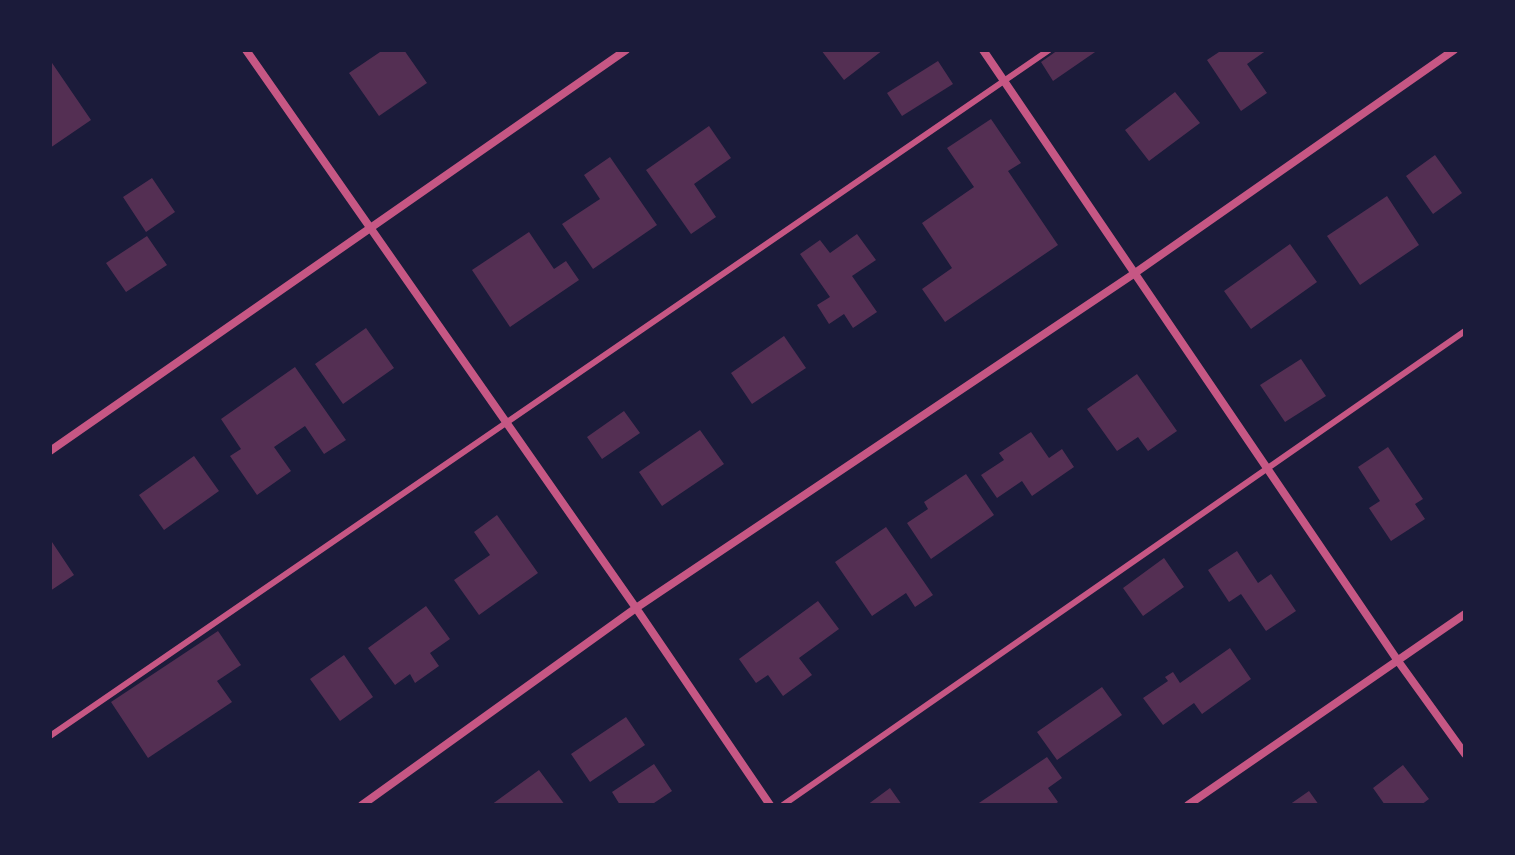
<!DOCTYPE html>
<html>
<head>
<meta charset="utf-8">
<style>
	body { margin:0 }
	#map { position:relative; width:1515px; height:855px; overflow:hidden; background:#1b1b3a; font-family:"IBM Plex Sans",sans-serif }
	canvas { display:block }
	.frame { position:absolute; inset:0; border:52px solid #1b1b3a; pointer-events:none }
</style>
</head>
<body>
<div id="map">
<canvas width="1515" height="855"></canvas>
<div class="frame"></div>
</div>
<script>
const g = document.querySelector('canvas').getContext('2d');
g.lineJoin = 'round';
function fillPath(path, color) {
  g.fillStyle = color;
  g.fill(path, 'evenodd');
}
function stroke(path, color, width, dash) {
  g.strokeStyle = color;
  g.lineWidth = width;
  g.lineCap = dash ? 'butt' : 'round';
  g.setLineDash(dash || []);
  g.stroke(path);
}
const building = new Path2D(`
	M 383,50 L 404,50 L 427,83 L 379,116 L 349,73 Z
	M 821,50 L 883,50 L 844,80 Z
	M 1058,50 L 1098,50 L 1053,81 L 1041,62 Z
	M 1222,50 L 1267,50 L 1247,64 L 1267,93 L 1241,111 L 1207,60 Z
	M 50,60 L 91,120 L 50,148 Z
	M 938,61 L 953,84 L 902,116 L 887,93 Z
	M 1175,92 L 1200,123 L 1149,161 L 1125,130 Z
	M 991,119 L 1021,163 L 1008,171 L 1058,245 L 945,322 L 922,289 L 952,268 L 922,223 L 974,187 L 947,148 Z
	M 709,126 L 731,158 L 694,184 L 716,217 L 691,234 L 646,170 Z
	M 1435,155 L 1462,193 L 1433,214 L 1406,176 Z
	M 610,157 L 657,225 L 593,269 L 562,224 L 600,199 L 584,175 Z
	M 152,178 L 175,212 L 146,232 L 123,197 Z
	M 1387,196 L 1419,245 L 1360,285 L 1327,236 Z
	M 529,232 L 554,269 L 566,261 L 579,280 L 510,327 L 472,270 Z
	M 857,234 L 876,260 L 852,276 L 877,312 L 853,328 L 844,314 L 829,324 L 817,305 L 830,297 L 800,254 L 820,240 L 830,253 Z
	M 147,236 L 167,265 L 126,292 L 106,263 Z
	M 1290,244 L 1317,282 L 1251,329 L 1224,291 Z
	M 366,328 L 394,368 L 343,404 L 315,364 Z
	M 784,336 L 806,368 L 752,404 L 731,373 Z
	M 1301,359 L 1326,396 L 1285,422 L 1260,385 Z
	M 295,367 L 346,440 L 324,454 L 305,426 L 274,447 L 291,471 L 257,495 L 230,456 L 241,449 L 221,419 Z
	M 1137,374 L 1177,431 L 1148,451 L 1138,437 L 1117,451 L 1087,409 Z
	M 624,411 L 640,433 L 602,459 L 587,437 Z
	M 700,430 L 724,464 L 662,506 L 639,472 Z
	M 1031,432 L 1049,458 L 1062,449 L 1074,467 L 1032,496 L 1022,481 L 997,498 L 981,475 L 1004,460 L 999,453 Z
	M 1388,447 L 1423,499 L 1415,504 L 1425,519 L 1391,541 L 1369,508 L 1380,501 L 1358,467 Z
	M 194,456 L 219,491 L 164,530 L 139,495 Z
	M 966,474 L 994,515 L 931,559 L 907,523 L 928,509 L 924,502 Z
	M 497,515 L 538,573 L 479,615 L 454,580 L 490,555 L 474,532 Z
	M 886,527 L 933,595 L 915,607 L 906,593 L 872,616 L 835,562 Z
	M 50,539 L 74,575 L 50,591 Z
	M 1237,551 L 1258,583 L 1271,574 L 1296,611 L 1266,631 L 1241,594 L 1229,602 L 1208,570 Z
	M 1164,558 L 1184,587 L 1143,616 L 1123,588 Z
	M 818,601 L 839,629 L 799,658 L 812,675 L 783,696 L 768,675 L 756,683 L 739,659 Z
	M 426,606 L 450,639 L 430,653 L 439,666 L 415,683 L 410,674 L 395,685 L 368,648 Z
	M 218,631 L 241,665 L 217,681 L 232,702 L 148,758 L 111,702 Z
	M 1230,648 L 1251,679 L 1202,714 L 1194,703 L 1163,725 L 1143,698 L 1168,681 L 1165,677 L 1173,672 L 1180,683 Z
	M 344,655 L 373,697 L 340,721 L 310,679 Z
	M 1102,687 L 1122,715 L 1057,760 L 1037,732 Z
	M 626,717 L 645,745 L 590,782 L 571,754 Z
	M 1047,757 L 1062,778 L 1048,788 L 1058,802 L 1054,805 L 976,805 Z
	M 654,764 L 672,791 L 651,805 L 620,805 L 612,792 Z
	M 1403,765 L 1429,799 L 1421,805 L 1385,805 L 1373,788 Z
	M 539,770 L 565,805 L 491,805 Z
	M 890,788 L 902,805 L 867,805 Z
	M 1309,791 L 1319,805 L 1289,805 Z`);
const service = new Path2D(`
	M 50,736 L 1049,50
	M 783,805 L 1465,331`);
const minor = new Path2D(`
	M 246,50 L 636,608 L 770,805
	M 983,50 L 1398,661 L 1465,754
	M 50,451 L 626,50
	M 362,805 L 636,608 L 1135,273 L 1454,50
	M 1188,805 L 1465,614`);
fillPath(building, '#542f53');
stroke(service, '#c65784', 6);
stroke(minor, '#c65784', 8);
</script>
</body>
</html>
